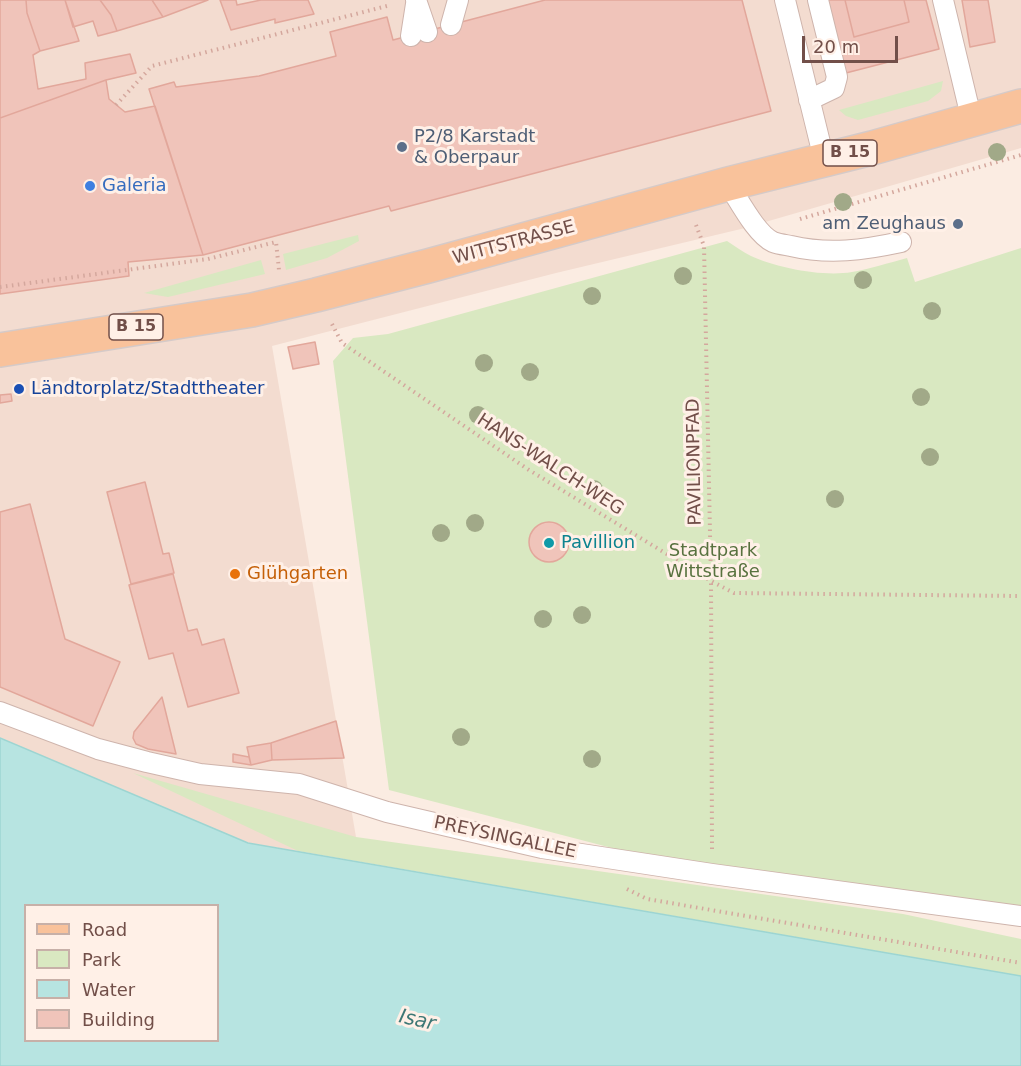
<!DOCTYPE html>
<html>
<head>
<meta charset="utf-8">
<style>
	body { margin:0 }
	#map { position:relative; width:1021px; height:1066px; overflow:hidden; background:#fbece2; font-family:"DejaVu Sans",sans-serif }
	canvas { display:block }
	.legend { position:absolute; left:24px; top:904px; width:195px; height:138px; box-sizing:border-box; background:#fff0e7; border:2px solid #c7b0a8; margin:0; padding:8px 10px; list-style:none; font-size:18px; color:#724f49 }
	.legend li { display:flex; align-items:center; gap:12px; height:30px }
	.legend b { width:30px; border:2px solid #c7b0a8 }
	.scale { position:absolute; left:802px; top:36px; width:96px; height:27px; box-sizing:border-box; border:3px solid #724f49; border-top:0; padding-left:8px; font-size:18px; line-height:21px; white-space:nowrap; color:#724f49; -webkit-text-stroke:4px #fff0e7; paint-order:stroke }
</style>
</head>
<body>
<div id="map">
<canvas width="1021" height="1066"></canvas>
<ul class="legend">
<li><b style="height:8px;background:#f9c29b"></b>Road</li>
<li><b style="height:16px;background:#d9e8c1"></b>Park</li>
<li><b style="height:16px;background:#b7e4e1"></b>Water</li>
<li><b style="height:16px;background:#f0c4ba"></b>Building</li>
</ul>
<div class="scale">20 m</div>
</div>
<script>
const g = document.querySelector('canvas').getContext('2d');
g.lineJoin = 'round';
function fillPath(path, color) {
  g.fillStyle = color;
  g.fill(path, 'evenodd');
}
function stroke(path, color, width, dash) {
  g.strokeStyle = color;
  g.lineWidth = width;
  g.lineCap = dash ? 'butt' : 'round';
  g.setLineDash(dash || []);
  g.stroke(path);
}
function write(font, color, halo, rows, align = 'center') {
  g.font = font + ' "DejaVu Sans",sans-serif';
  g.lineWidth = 6;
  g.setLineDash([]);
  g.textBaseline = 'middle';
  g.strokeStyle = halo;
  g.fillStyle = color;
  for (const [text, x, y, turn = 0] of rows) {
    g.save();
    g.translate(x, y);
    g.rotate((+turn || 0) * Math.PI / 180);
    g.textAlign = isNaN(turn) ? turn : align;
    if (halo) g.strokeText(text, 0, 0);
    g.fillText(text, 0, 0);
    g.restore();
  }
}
const residential = new Path2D(`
	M 0,0 L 1021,0 L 1021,148 L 741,229 L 556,273 L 272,346 L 356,837 L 298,851 L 248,843 L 0,738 Z`);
const green = new Path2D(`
	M 943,81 L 941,91 L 928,101 L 858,120 L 846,116 L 839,110 Z
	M 358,235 L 359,241 L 327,258 L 286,270 L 283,254 Z
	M 727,241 C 735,246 743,252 751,256 C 777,268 823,277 852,272 C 870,269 888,263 907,258 L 915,282 L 1021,248 L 1021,912 L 712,874 L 389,790 L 333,361 L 353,338 L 388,334 Z
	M 261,260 L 265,274 L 168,297 L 144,293 Z
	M 133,773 L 356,837 L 903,914 L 1021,939 L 1021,976 L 298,851 Z`);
const water = new Path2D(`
	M 0,738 L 248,843 L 1021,976 L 1021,1066 L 0,1066 ZM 26,906 L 218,906 L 218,1040 L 26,1040 Z`);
const building = new Path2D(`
	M 0,0 L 26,0 L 27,13 L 40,51 L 33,55 L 38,89 L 86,79 L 85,63 L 130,54 L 136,73 L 106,80 L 0,118 Z
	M 26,0 L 65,0 L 79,41 L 40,51 L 27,13 Z
	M 65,0 L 100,0 L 111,15 L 117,31 L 98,36 L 93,21 L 73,27 Z
	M 100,0 L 152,0 L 163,17 L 117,31 L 111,15 Z
	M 152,0 L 208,0 L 163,17 Z
	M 220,0 L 236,0 L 237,5 L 261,0 L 308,0 L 314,14 L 275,23 L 275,19 L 231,30 Z
	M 545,0 L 742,0 L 771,111 L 391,211 L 389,206 L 203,255 L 149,89 L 174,82 L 176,87 L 259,76 L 336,56 L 330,32 L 387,17 L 393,40 Z
	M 823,0 L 845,0 L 854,37 L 909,22 L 904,0 L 926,0 L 939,49 L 842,74 Z
	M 845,0 L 904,0 L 909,22 L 854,37 Z
	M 962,0 L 988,0 L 995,42 L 970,47 Z
	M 106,80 L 109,99 L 125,112 L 155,106 L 203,255 L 128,262 L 129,276 L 0,294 L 0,118 Z
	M 315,342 L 319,364 L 293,369 L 288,347 Z
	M 11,394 L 12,401 L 0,403 L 0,395 Z
	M 145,482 L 163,554 L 169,553 L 174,573 L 131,584 L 107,492 Z
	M 30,504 L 65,639 L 120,662 L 93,726 L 0,687 L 0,512 Z
	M529 542a20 20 0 1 1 40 0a20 20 0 1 1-40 0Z
	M 173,574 L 188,631 L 197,629 L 202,645 L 224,639 L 239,693 L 188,707 L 173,653 L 149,659 L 129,585 Z
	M 162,697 L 176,754 L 148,749 L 136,744 L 133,738 L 134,732 Z
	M 336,721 L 344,758 L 272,760 L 271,743 Z
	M 271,743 L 272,760 L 251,765 L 247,747 Z
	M 233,754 L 249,757 L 251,765 L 233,762 Z`);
const path = new Path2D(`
	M 116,105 L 152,66 L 391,5
	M 800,219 L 1021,155
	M 696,225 L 704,246 L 711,581 L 712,849
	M 0,287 L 208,259 L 276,242 L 279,270
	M 332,324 L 342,343 L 529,470 L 711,581 L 734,593 L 1021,596
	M 627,889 L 647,899 L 1021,963`);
const service = new Path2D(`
	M 416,0 L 427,32
	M 785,0 L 824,159
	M 943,0 L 972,121
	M 451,25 L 458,0
	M 411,36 L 416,4
	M 809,100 L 834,88 L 837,77 L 818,0
	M 728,184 C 739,200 756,234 773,242 C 778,244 786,245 791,246 C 829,255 864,250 901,242
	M 0,712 L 98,749 L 147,762 L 200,774 L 299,784 L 387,812 L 542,848 L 712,874 L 1021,916`);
const primary = new Path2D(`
	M 0,350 L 252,310 L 316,295 L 428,266 L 728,184 L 872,148 L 1021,106`);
const trees = [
	[997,152],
	[843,202],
	[683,276],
	[863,280],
	[592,296],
	[932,311],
	[484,363],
	[530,372],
	[921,397],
	[478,415],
	[930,457],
	[594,489],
	[835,499],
	[475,523],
	[441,533],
	[582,615],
	[543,619],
	[461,737],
	[592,759]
];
const markers = [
	[402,147,6,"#5c6f8a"],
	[90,186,6,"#3f7fe0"],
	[958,224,6,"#5c6f8a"],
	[19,389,6,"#1a4fb4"],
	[549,543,6,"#0f9aa8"],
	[235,574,6,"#e8710a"]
];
const shields = [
	[850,153,54],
	[136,327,54]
];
const shieldNames = [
	["B 15",850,153],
	["B 15",136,327]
];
const serviceNames = [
	["P2/8 Karstadt",414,137],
	["& Oberpaur",414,158],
	["am Zeughaus",946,224,"right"]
];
const shopNames = [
	["Galeria",102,186]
];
const streetNames = [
	["WITTSTRASSE",514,243,-15],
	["PAVILIONPFAD",695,462,-91],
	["HANS-WALCH-WEG",550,465,33],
	["PREYSINGALLEE",505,838,12]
];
const transitNames = [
	["Ländtorplatz/Stadttheater",31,389]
];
const cultureNames = [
	["Pavillion",561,543]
];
const parkNames = [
	["Stadtpark",713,551],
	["Wittstraße",713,572]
];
const foodNames = [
	["Glühgarten",247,574]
];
const waterNames = [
	["Isar",417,1021,13]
];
fillPath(residential, '#f3dcd0');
fillPath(green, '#d9e8c1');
fillPath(water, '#b7e4e1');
stroke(water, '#9dd5d2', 1.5);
fillPath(building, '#f0c4ba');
stroke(building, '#e2a79b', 1.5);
stroke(service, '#ceb4ac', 22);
stroke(primary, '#d5cac8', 36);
stroke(path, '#d4a79d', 4, [1.5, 4.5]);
stroke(service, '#fff', 20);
stroke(primary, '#f9c29b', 33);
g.fillStyle = '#a1a988';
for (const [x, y] of trees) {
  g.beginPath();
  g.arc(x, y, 9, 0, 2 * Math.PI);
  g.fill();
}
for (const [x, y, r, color] of markers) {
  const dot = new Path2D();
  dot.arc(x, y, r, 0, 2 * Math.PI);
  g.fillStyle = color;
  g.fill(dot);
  stroke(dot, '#fff0e7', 2);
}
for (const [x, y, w] of shields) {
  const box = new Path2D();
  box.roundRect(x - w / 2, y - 13, w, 26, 4.5);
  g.fillStyle = '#fff0e7';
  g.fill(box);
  stroke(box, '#724f49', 1.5);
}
write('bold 16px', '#724f49', null, shieldNames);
write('18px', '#4e5e75', '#fff0e7', serviceNames, 'left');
write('18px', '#366cbe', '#fff0e7', shopNames, 'left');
write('18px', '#724f49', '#fff0e7', streetNames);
write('18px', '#164399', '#fff0e7', transitNames, 'left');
write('18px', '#0d838f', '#fff0e7', cultureNames, 'left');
write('18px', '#58723f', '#fff0e7', parkNames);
write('18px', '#c56008', '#fff0e7', foodNames, 'left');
write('italic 20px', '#3d7775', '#fff0e7', waterNames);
</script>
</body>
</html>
